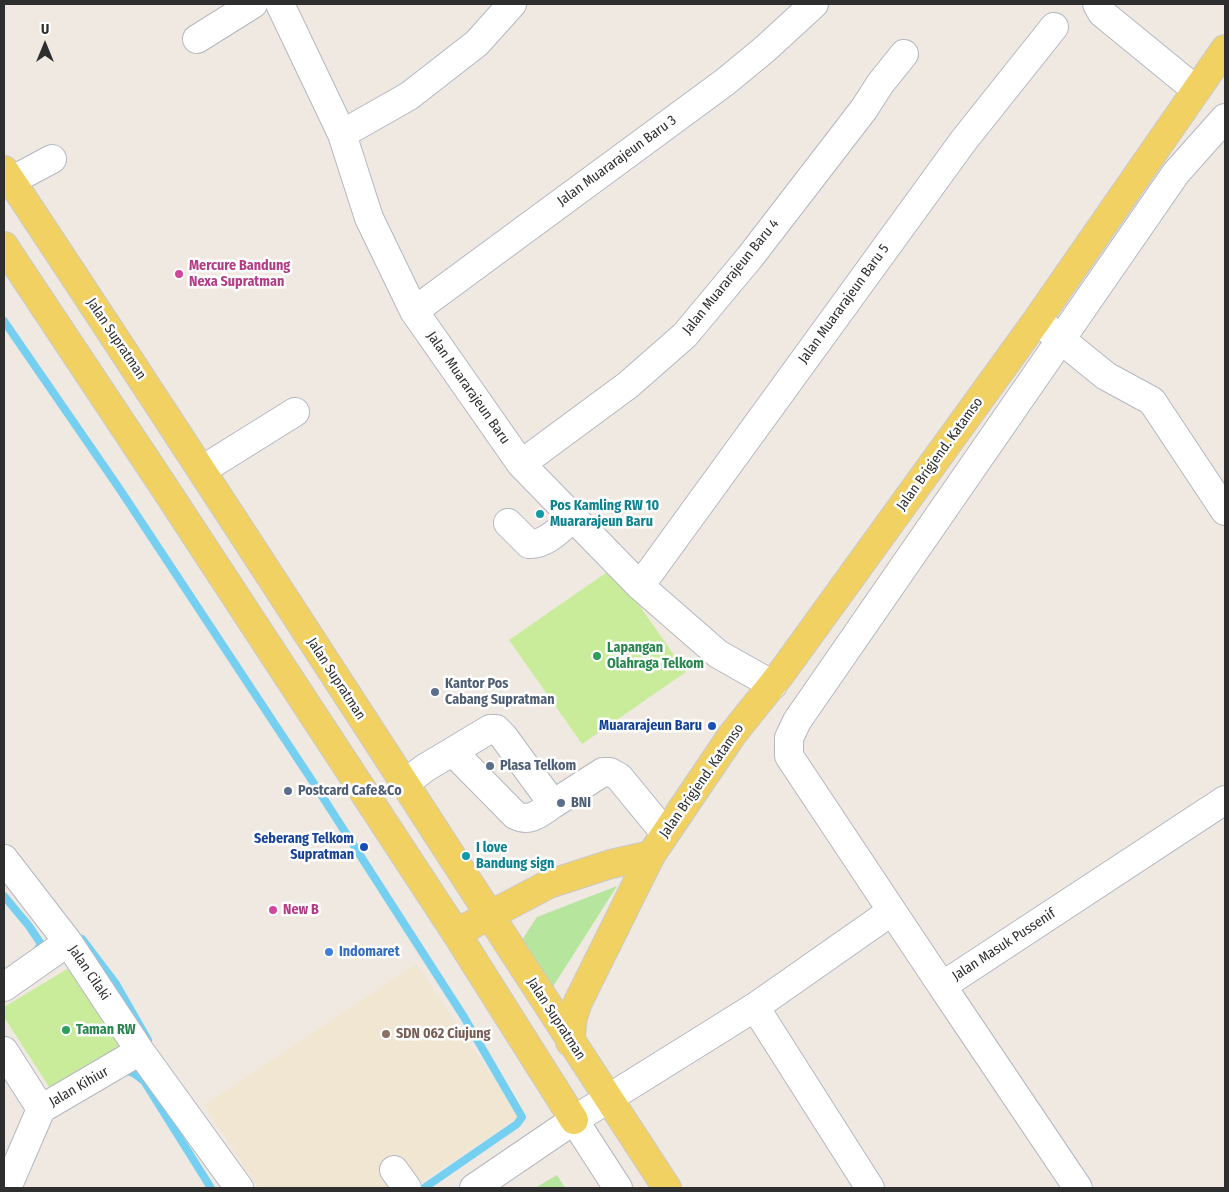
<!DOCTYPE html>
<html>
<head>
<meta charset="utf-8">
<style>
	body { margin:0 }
	#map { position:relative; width:1229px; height:1192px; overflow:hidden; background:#efe9e1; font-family:"Fira Sans Condensed",sans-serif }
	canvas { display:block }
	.frame { position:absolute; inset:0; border:5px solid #2e2e2e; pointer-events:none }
	.north { position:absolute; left:20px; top:20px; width:50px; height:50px; -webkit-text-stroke:4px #fff; paint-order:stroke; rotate:0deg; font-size:14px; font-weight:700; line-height:20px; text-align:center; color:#2e2e2e }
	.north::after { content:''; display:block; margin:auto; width:18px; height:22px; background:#2e2e2e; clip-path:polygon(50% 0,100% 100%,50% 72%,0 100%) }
</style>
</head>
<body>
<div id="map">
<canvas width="1229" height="1192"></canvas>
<div class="frame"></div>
<div class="north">U</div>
</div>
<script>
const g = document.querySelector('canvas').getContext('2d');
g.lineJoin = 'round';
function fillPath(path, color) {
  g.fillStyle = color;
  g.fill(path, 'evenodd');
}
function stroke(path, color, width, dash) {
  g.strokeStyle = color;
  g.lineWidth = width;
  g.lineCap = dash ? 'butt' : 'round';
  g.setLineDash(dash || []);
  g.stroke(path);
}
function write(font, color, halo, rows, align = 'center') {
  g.font = font + ' "Fira Sans Condensed",sans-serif';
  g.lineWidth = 5;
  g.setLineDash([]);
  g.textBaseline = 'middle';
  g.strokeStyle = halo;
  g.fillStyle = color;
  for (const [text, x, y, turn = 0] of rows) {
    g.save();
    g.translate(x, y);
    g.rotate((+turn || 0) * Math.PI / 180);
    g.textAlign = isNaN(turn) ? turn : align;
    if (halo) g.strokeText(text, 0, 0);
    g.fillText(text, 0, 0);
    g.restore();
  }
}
const education = new Path2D(`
	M 416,963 L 519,1117 L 412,1188 L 259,1188 L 203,1105 Z`);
const green = new Path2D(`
	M 617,886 L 547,996 L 522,940 L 537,917 Z
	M 557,1175 L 565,1188 L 535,1188 Z`);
const pitch = new Path2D(`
	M 613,568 L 686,672 L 582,744 L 509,640 Z
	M 74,965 L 128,1043 L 51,1090 L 4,1017 L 4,1007 Z`);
const stream = new Path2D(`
	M 4,321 L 119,488 L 313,782 L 464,1017 L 522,1117 L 517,1124 L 424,1188
	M 4,896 L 29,926 L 41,944 L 36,952
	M 82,939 L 116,984 L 148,1040
	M 122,1073 L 126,1070 L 135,1074 L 144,1081 L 211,1188`);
const minor = new Path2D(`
	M 280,4 L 342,134 L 369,218 L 414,311 L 521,464 L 640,586 L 718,654 L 773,685
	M 1097,4 L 1102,13 L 1196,90
	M 197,39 L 253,4
	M 342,134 L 409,96 L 477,43 L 512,4
	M 11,181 L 52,159
	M 414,311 L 725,82 L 765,49 L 814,4
	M 1048,329 L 1106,376 L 1152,401 L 1225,511
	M 521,464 L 628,385 L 685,335 L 750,257 L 864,109 L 880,84 L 904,54
	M 202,470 L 295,412
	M 508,523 L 529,544 C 546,545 561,528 573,518
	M 640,586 L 964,140 L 1054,27
	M 453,752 L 515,815 C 530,823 540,813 553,804
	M 404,784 L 425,768 L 490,729 L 496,729 L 503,736 L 553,804 L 603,772 L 610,772 L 619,777 L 665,833
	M 4,859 L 68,942 L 140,1051 L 239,1188
	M 892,911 L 789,756 L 789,738 L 797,721 L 1176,173 L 1225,118
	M 942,986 L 1078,1188
	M 4,987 L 68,942
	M 755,1007 L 870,1188
	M 4,1051 L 41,1109
	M 574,1120 L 618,1188
	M 394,1170 L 407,1188
	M 7,1188 L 41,1109 L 140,1051
	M 474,1188 L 574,1120 L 755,1007 L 892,911 L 942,986 L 1225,800`);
const major = new Path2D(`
	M 4,170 C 228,507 446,849 667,1188
	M 4,246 L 164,487 L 456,933 L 574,1120
	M 456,933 L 549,884 L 611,864 L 651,855
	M 570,1042 L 573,1017 L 578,1002 L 651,855 L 732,735 L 780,675 L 1037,320 L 1225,49`);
const markers = [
	[179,274,5,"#d1479c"],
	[540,514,5,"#0f9aa8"],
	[597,656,5,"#2e9e5b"],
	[435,692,5,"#5c6f8a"],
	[712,726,5,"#1a4fb4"],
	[490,766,5,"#5c6f8a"],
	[288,791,5,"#5c6f8a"],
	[561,803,5,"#5c6f8a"],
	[364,847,5,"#1a4fb4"],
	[466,856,5,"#0f9aa8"],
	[273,910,5,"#d1479c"],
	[329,952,5,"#3f7fe0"],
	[66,1030,5,"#2e9e5b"],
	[386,1034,5,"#8d6e63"]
];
const streetNames = [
	["Jalan Muararajeun Baru 3",617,161,-36],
	["Jalan Muararajeun Baru 4",731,277,-51],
	["Jalan Muararajeun Baru 5",844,304,-54],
	["Jalan Supratman",116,339,56],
	["Jalan Muararajeun Baru",468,388,55],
	["Jalan Brigjend. Katamso",940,454,-54],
	["Jalan Supratman",336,679,57],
	["Jalan Brigjend. Katamso",702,781,-55],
	["Jalan Masuk Pussenif",1004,945,-33],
	["Jalan Cilaki",89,973,56],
	["Jalan Supratman",556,1019,57],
	["Jalan Kihiur",79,1087,-30]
];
const hotelNames = [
	["Mercure Bandung",189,266],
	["Nexa Supratman",189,282],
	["New B",283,910]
];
const cultureNames = [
	["Pos Kamling RW 10",550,506],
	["Muararajeun Baru",550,522],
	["I love",476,848],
	["Bandung sign",476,864]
];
const leisureNames = [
	["Lapangan",607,648],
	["Olahraga Telkom",607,664],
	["Taman RW",76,1030]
];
const serviceNames = [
	["Kantor Pos",445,684],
	["Cabang Supratman",445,700],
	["Plasa Telkom",500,766],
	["Postcard Cafe&Co",298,791],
	["BNI",571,803]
];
const transitNames = [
	["Muararajeun Baru",702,726],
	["Seberang Telkom",354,839],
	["Supratman",354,855]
];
const shopNames = [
	["Indomaret",339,952]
];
const educationNames = [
	["SDN 062 Ciujung",396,1034]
];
fillPath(education, '#f0e6d1');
fillPath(green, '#b6e59e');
fillPath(pitch, '#c9ec9a');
stroke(stream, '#75cff0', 8);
stroke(minor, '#b4b7c1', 30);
stroke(major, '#c9c9c9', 30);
stroke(minor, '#fff', 28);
stroke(major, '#f2d163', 28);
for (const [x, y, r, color] of markers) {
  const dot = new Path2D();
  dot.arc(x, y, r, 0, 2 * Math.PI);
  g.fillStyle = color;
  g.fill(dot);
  stroke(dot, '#fff', 2);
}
write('14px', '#2e2e2e', '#fff', streetNames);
write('bold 14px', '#b23c85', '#fff', hotelNames, 'left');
write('bold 14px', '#0d838f', '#fff', cultureNames, 'left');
write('bold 14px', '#27864d', '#fff', leisureNames, 'left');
write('bold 14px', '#4e5e75', '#fff', serviceNames, 'left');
write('bold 14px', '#164399', '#fff', transitNames, 'right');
write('bold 14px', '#366cbe', '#fff', shopNames, 'left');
write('bold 14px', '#785e54', '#fff', educationNames, 'left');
</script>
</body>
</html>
